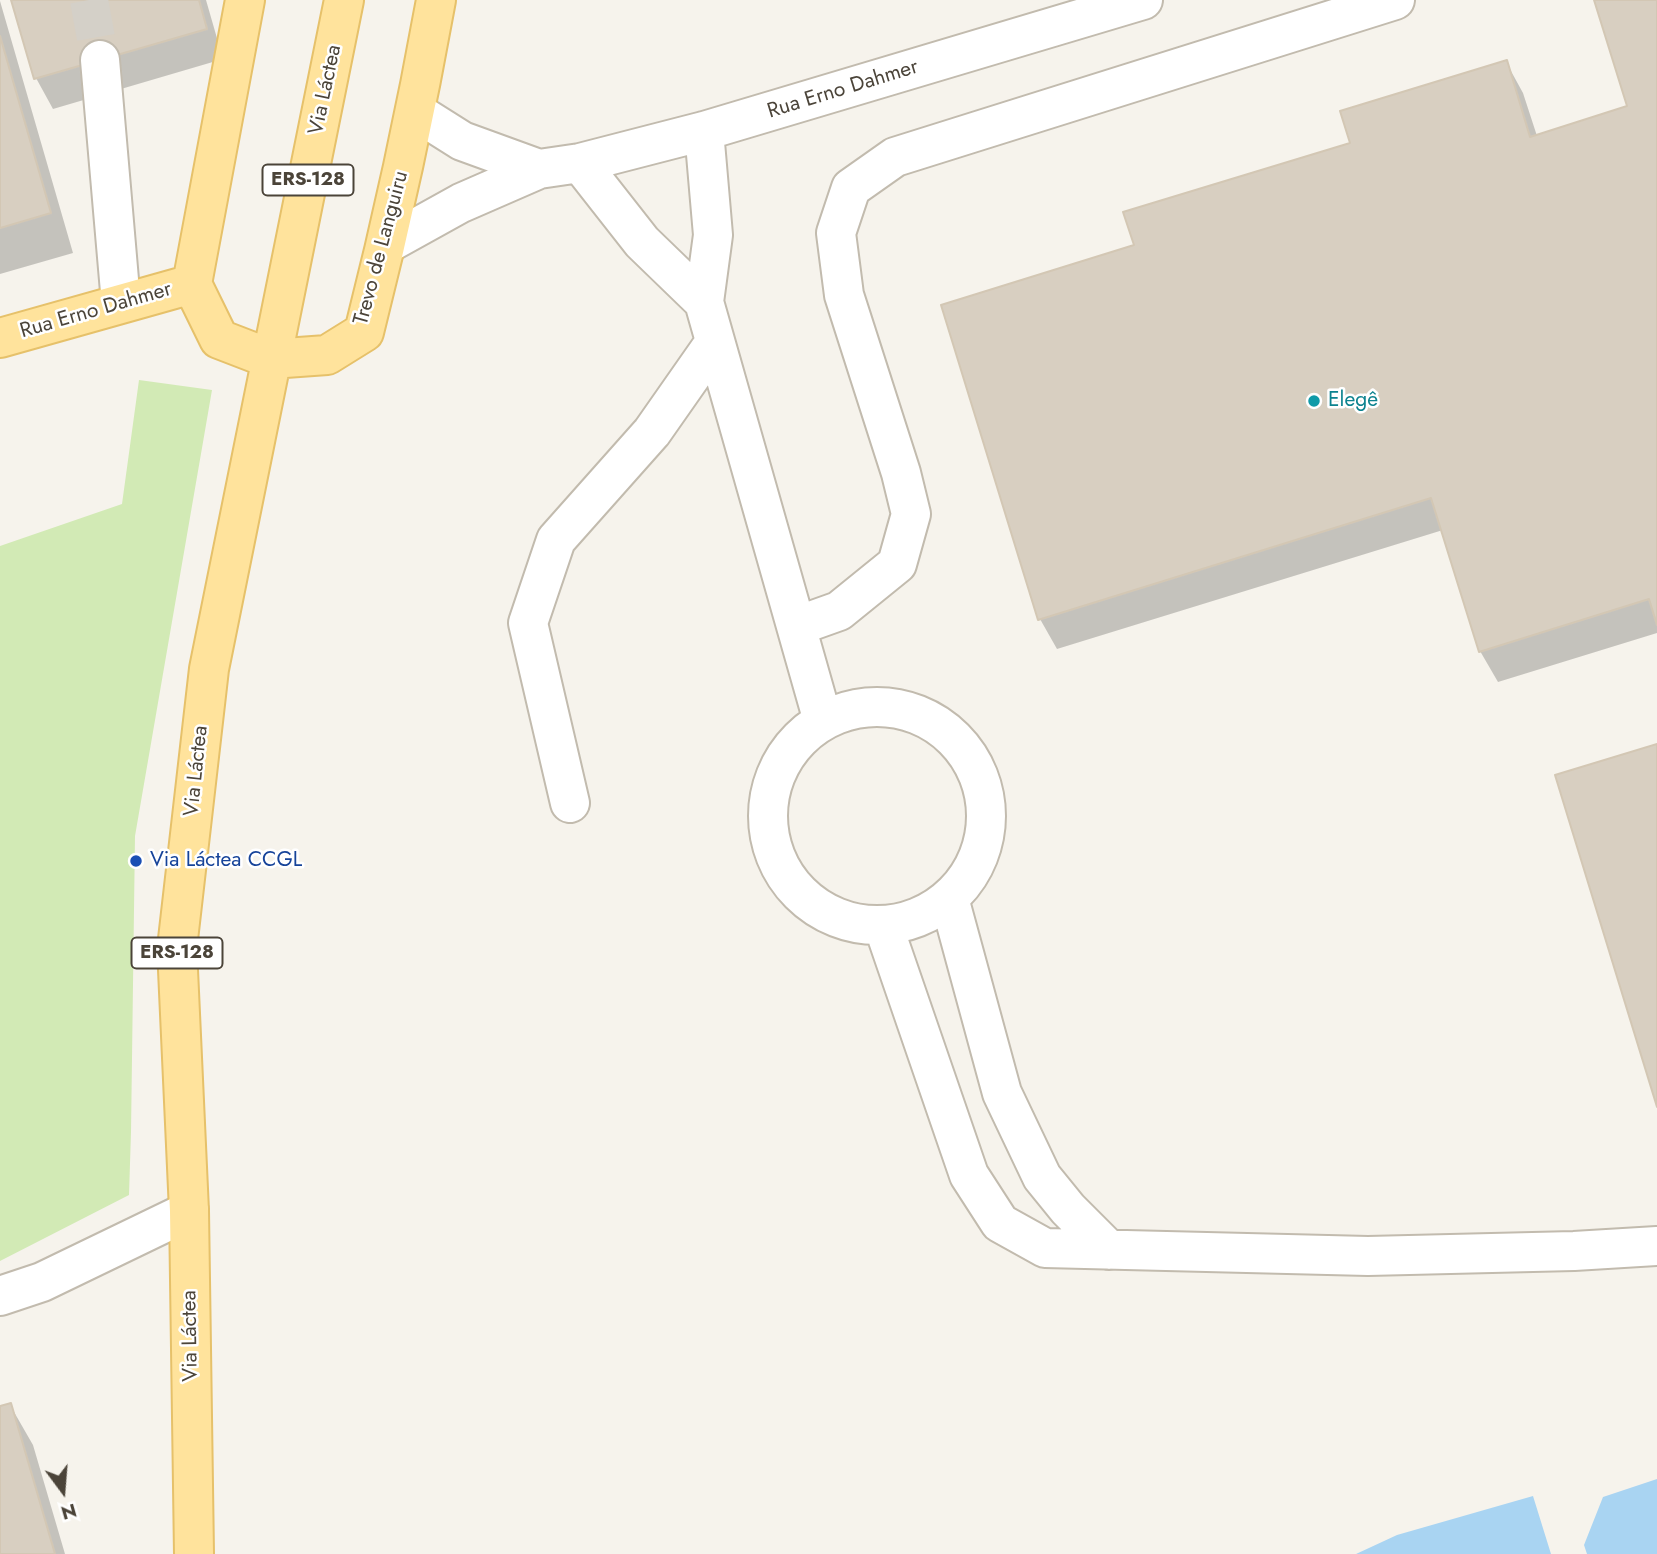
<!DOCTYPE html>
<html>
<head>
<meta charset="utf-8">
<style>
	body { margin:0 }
	#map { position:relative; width:1657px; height:1554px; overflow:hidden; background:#f6f3ec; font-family:Jost,sans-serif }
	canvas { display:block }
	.north { position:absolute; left:28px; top:1456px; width:70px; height:70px; -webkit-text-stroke:5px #fff; paint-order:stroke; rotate:164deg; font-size:19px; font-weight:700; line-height:28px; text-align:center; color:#4b4439 }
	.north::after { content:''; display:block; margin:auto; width:24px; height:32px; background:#4b4439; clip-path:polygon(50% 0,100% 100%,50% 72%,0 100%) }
</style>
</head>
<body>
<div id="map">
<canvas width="1657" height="1554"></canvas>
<div class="north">N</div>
</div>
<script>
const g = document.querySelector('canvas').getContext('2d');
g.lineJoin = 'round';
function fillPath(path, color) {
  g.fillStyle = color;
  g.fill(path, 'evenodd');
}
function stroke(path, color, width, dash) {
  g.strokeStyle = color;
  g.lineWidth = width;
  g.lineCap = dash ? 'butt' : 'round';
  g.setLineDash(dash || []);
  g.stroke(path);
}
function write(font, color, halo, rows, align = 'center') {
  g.font = font + ' Jost,sans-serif';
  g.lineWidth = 5;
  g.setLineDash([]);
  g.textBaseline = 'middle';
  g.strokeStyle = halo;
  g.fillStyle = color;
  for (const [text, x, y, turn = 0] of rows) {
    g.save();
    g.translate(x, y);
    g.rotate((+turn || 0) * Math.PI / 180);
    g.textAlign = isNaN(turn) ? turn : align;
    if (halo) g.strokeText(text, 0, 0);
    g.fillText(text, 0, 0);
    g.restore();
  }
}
const green = new Path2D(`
	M 139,380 L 212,390 L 135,836 L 131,1132 L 129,1195 L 0,1261 L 0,546 L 122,504 Z`);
const water = new Path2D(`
	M 1657,1479 L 1657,1554 L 1587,1554 L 1584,1545 L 1603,1497 Z
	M 1533,1496 L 1551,1554 L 1356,1554 L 1397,1535 Z`);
const shadow = new Path2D(`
	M 13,0 L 206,0 L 223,59 L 53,109 L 36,78 Z
	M 1596,0 L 1657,0 L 1657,633 L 1498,682 L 1480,651 L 1443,530 L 1057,649 L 1040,619 L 1136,246 L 1352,144 L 1506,62 L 1523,93 L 1537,136 L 1629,107 Z
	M 0,1 L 73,253 L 0,274 Z
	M 10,1405 L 33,1445 L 65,1554 L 0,1554 L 0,1408 Z`);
const building = new Path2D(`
	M 11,0 L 199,0 L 207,29 L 34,79 Z
	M 1594,0 L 1657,0 L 1657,625 L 1649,599 L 1479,652 L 1431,498 L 1038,620 L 941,305 L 1134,245 L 1123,212 L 1350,143 L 1340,111 L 1507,60 L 1530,137 L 1627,106 Z
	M 0,36 L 51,213 L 0,228 Z
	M 1657,744 L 1657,1107 L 1555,775 Z
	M 11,1403 L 55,1554 L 0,1554 L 0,1406 Z`);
const minorTunnel = new Path2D(`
	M 89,0 L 100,60`);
const minor = new Path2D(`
	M 100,60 L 121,303
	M 416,112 L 462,141 L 539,169
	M 704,131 L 713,235 L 704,302 L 823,721
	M 580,163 L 642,242 L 704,302
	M 387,244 L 461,203 L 539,169 L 580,163 L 704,131 L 1143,0
	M 797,626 L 839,611 L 897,564 L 911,514 L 901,473 L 844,295 L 836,233 L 851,188 L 895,157 L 1395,0
	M768 816a109 109 0 1 1 218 0a109 109 0 1 1-218 0Z
	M 570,803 L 528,623 L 556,540 L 652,432 L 715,342
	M 949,898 L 1002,1093 L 1042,1177 L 1068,1209 L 1109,1250
	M 883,925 L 969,1175 L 1000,1223 L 1045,1248 L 1368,1256 L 1574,1251 L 1657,1246
	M 0,1296 L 42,1282 L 189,1211`);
const major = new Path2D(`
	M 245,0 L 192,284 L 219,339 L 271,359 L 327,355 L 364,332 C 392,222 416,112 436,0
	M 0,338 L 192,284
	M 194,1554 L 189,1211 L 177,948 L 209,669 L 344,0`);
const markers = [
	[1314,401,7,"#0f9aa8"],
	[136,861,7,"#1a4fb4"]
];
const shields = [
	[308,180,91],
	[177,953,91]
];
const shieldNames = [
	["ERS-128",308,180],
	["ERS-128",177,953]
];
const streetNames = [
	["Via Láctea",326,90,-78],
	["Rua Erno Dahmer",843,90,-17],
	["Trevo de Languiru",382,248,-75],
	["Rua Erno Dahmer",96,311,-16],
	["Via Láctea",197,771,-84],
	["Via Láctea",191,1336,-91]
];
const cultureNames = [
	["Elegê",1328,401]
];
const transitNames = [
	["Via Láctea CCGL",150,861]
];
fillPath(green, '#d2eab5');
fillPath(water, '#a9d4f2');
fillPath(shadow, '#0003');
fillPath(building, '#d8cfc1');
stroke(building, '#d3c7b4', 2);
stroke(minorTunnel, '#d4d0c8', 38, [38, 19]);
stroke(minor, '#c2bbae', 42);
stroke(major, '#e6c16a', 42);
stroke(minor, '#fff', 38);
stroke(major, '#ffe39c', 38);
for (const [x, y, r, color] of markers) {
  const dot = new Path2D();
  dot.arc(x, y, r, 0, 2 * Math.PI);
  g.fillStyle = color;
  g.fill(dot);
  stroke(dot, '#fff', 2.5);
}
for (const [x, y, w] of shields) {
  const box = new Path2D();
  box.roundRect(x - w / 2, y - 15.5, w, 31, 5);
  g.fillStyle = '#fff';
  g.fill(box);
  stroke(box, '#4b4439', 2);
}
write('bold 19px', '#4b4439', null, shieldNames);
write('21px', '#4b4439', '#fff', streetNames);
write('21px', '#0d838f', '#fff', cultureNames, 'left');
write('21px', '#164399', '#fff', transitNames, 'left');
</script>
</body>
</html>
